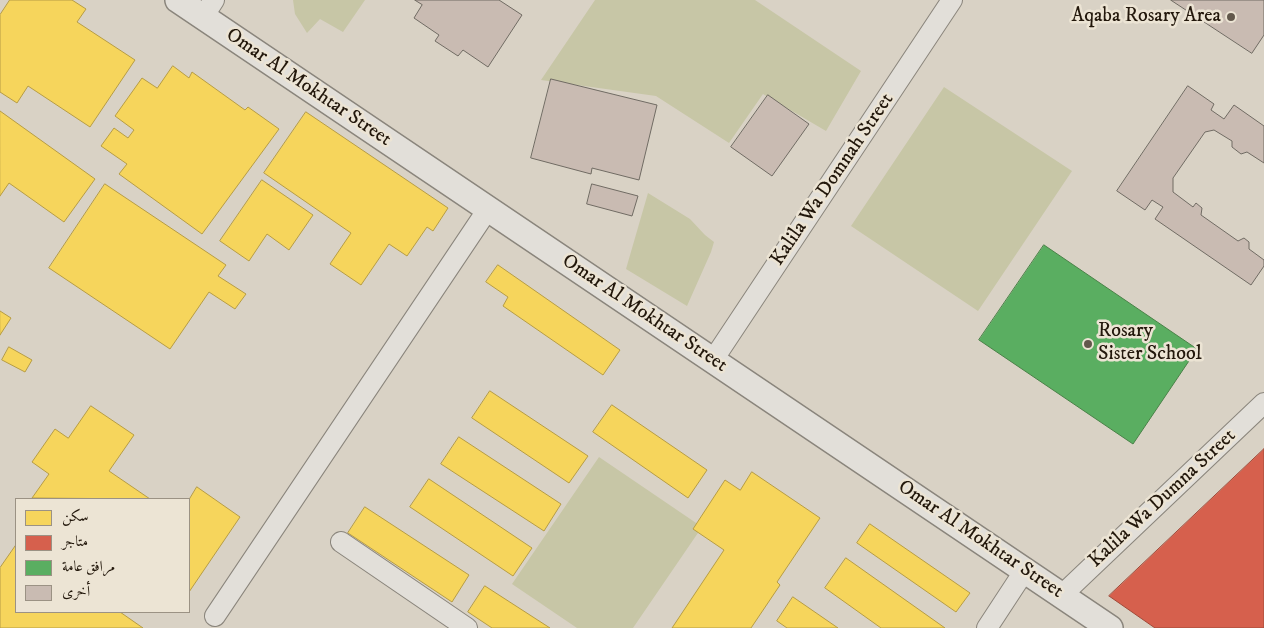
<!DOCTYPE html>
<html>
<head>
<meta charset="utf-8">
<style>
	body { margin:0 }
	#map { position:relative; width:1264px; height:628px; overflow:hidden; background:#d9d2c5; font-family:"IM FELL DW Pica",Amiri,serif }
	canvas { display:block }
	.legend { position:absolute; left:15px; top:498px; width:175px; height:115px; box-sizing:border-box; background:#ece4d4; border:1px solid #9b9284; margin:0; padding:6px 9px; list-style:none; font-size:15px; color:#22170b }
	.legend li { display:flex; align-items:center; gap:10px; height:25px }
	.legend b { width:25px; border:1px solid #9b9284 }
</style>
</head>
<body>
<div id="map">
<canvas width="1264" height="628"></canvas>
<ul class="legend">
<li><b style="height:14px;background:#f6d55c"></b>سكن</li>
<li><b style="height:14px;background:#d6604d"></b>متاجر</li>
<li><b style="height:14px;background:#5aae61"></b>مرافق عامة</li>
<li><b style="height:14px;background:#c9bbb2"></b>أخرى</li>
</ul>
</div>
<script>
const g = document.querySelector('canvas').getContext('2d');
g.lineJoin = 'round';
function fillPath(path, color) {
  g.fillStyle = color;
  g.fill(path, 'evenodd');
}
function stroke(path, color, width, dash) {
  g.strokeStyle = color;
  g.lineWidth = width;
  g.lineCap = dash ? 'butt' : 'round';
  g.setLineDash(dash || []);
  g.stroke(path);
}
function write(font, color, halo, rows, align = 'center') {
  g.font = font + ' "IM FELL DW Pica",serif';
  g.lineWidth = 5;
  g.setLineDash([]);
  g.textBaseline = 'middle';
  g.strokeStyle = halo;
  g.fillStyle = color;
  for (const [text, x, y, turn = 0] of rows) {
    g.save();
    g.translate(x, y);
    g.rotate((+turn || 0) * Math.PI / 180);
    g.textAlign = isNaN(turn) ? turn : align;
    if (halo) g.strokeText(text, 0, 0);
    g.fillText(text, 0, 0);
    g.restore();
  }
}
const green = new Path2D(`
	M 293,0 L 365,0 L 343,32 L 320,19 L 307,33 L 295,14 Z
	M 595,0 L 755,0 L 861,71 L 826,131 L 763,94 L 729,143 L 656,96 L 541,80 Z
	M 944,87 L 1072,171 L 978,311 L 851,226 Z
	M 648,193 L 690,219 L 705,235 L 714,242 L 711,252 L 687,306 L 626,269 Z
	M 599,457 L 702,527 L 633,628 L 577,628 L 512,584 Z`);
const homes = new Path2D(`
	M 10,0 L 72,0 L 86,9 L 77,22 L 135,60 L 90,127 L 28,86 L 17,103 L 0,92 L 0,15 Z
	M 173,66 L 189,78 L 192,72 L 245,110 L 248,107 L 279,129 L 202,234 L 119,174 L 127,164 L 101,146 L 114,128 L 128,138 L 134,130 L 115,116 L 142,78 L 157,88 Z
	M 0,111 L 95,179 L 64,222 L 9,183 L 0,196 Z
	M 306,112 L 448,208 L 433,231 L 427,227 L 407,256 L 389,244 L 361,285 L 330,264 L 351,233 L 264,173 Z
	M 262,180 L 313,215 L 289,250 L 267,234 L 249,261 L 220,241 Z
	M 105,184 L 226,265 L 218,276 L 246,294 L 235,309 L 209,292 L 170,349 L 49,268 Z
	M 498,265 L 620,350 L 603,375 L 503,306 L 508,297 L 486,282 Z
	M 0,311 L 11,318 L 0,335 Z
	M 9,347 L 32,360 L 25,372 L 2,360 Z
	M 490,391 L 588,456 L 569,483 L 472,418 Z
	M 612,405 L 707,470 L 688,498 L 593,432 Z
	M 91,406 L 134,435 L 109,471 L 150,499 L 32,498 L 49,474 L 32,462 L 55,429 L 68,438 Z
	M 459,437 L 561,504 L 544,531 L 441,464 Z
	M 752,472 L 820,518 L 777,582 L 780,585 L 751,628 L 672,628 L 724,550 L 693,529 L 725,480 L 740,490 Z
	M 429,479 L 532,548 L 513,576 L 410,507 Z
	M 197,487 L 240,517 L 189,592 L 189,500 Z
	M 365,507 L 469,575 L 452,602 L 348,533 Z
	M 870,524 L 970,593 L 956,612 L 857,543 Z
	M 16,545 L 16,612 L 120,612 L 143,628 L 0,628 L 0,568 Z
	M 846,558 L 945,628 L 881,628 L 825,588 Z
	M 485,586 L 550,628 L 492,628 L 468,612 Z
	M 793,597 L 838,628 L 787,628 L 777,621 Z`);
const shops = new Path2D(`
	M 1264,449 L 1264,628 L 1155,628 L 1109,596 Z`);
const public = new Path2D(`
	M 1044,245 L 1197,349 L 1133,444 L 979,340 Z`);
const building = new Path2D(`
	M 415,0 L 499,0 L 522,15 L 488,67 L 463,50 L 458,56 L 435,41 L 439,35 L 414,18 L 422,5 Z
	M 1171,0 L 1264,0 L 1264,35 L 1252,53 Z
	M 551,79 L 657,105 L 639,180 L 592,168 L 591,174 L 531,158 Z
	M 1188,86 L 1214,104 L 1211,110 L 1224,119 L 1234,105 L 1264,126 L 1264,163 L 1247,152 L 1241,154 L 1232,147 L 1232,141 L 1214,130 L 1205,132 L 1173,178 L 1173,192 L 1193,207 L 1196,203 L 1202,208 L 1201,215 L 1238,241 L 1244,238 L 1249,242 L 1249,249 L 1264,260 L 1264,266 L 1251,285 L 1155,219 L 1163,207 L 1152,200 L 1145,210 L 1117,191 Z
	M 768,95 L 809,124 L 772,176 L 731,147 Z
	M 592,184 L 638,196 L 632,216 L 587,204 Z`);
const minor = new Path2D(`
	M 203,17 L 214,0
	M 713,360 L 952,0
	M 341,542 L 467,628
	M 1062,595 L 1264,403
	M 215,616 L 488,209
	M 987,628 L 1025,570`);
const tertiary = new Path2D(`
	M 178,0 L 1110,628`);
const markers = [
	[1231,17,5,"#62584c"],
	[1088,344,5,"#62584c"]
];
const poiNames = [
	["Aqaba Rosary Area",1221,17],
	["Rosary",1098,332,"left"],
	["Sister School",1098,355,"left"]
];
const streetNames = [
	["Omar Al Mokhtar Street",308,88,34],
	["Kalila Wa Domnah Street",833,180,-56],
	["Omar Al Mokhtar Street",644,314,34],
	["Kalila Wa Dumna Street",1163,499,-43],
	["Omar Al Mokhtar Street",980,540,34]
];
fillPath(green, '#c7c6a6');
fillPath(homes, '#f6d55c');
stroke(homes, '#b69c44', 1);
fillPath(shops, '#d6604d');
stroke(shops, '#a04a39', 1);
fillPath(public, '#5aae61');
stroke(public, '#498147', 1);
fillPath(building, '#c9bbb2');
stroke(building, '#706b63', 1);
stroke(minor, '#8a857c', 22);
stroke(tertiary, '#8a857c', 28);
stroke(minor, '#e2dfd9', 20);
stroke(tertiary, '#e2dfd9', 25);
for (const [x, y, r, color] of markers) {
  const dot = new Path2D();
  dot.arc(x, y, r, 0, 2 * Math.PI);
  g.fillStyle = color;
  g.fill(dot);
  stroke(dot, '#ece4d4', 2);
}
write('20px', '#22170b', '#ece4d4', poiNames, 'right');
write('20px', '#22170b', '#ece4d4', streetNames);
</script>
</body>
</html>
